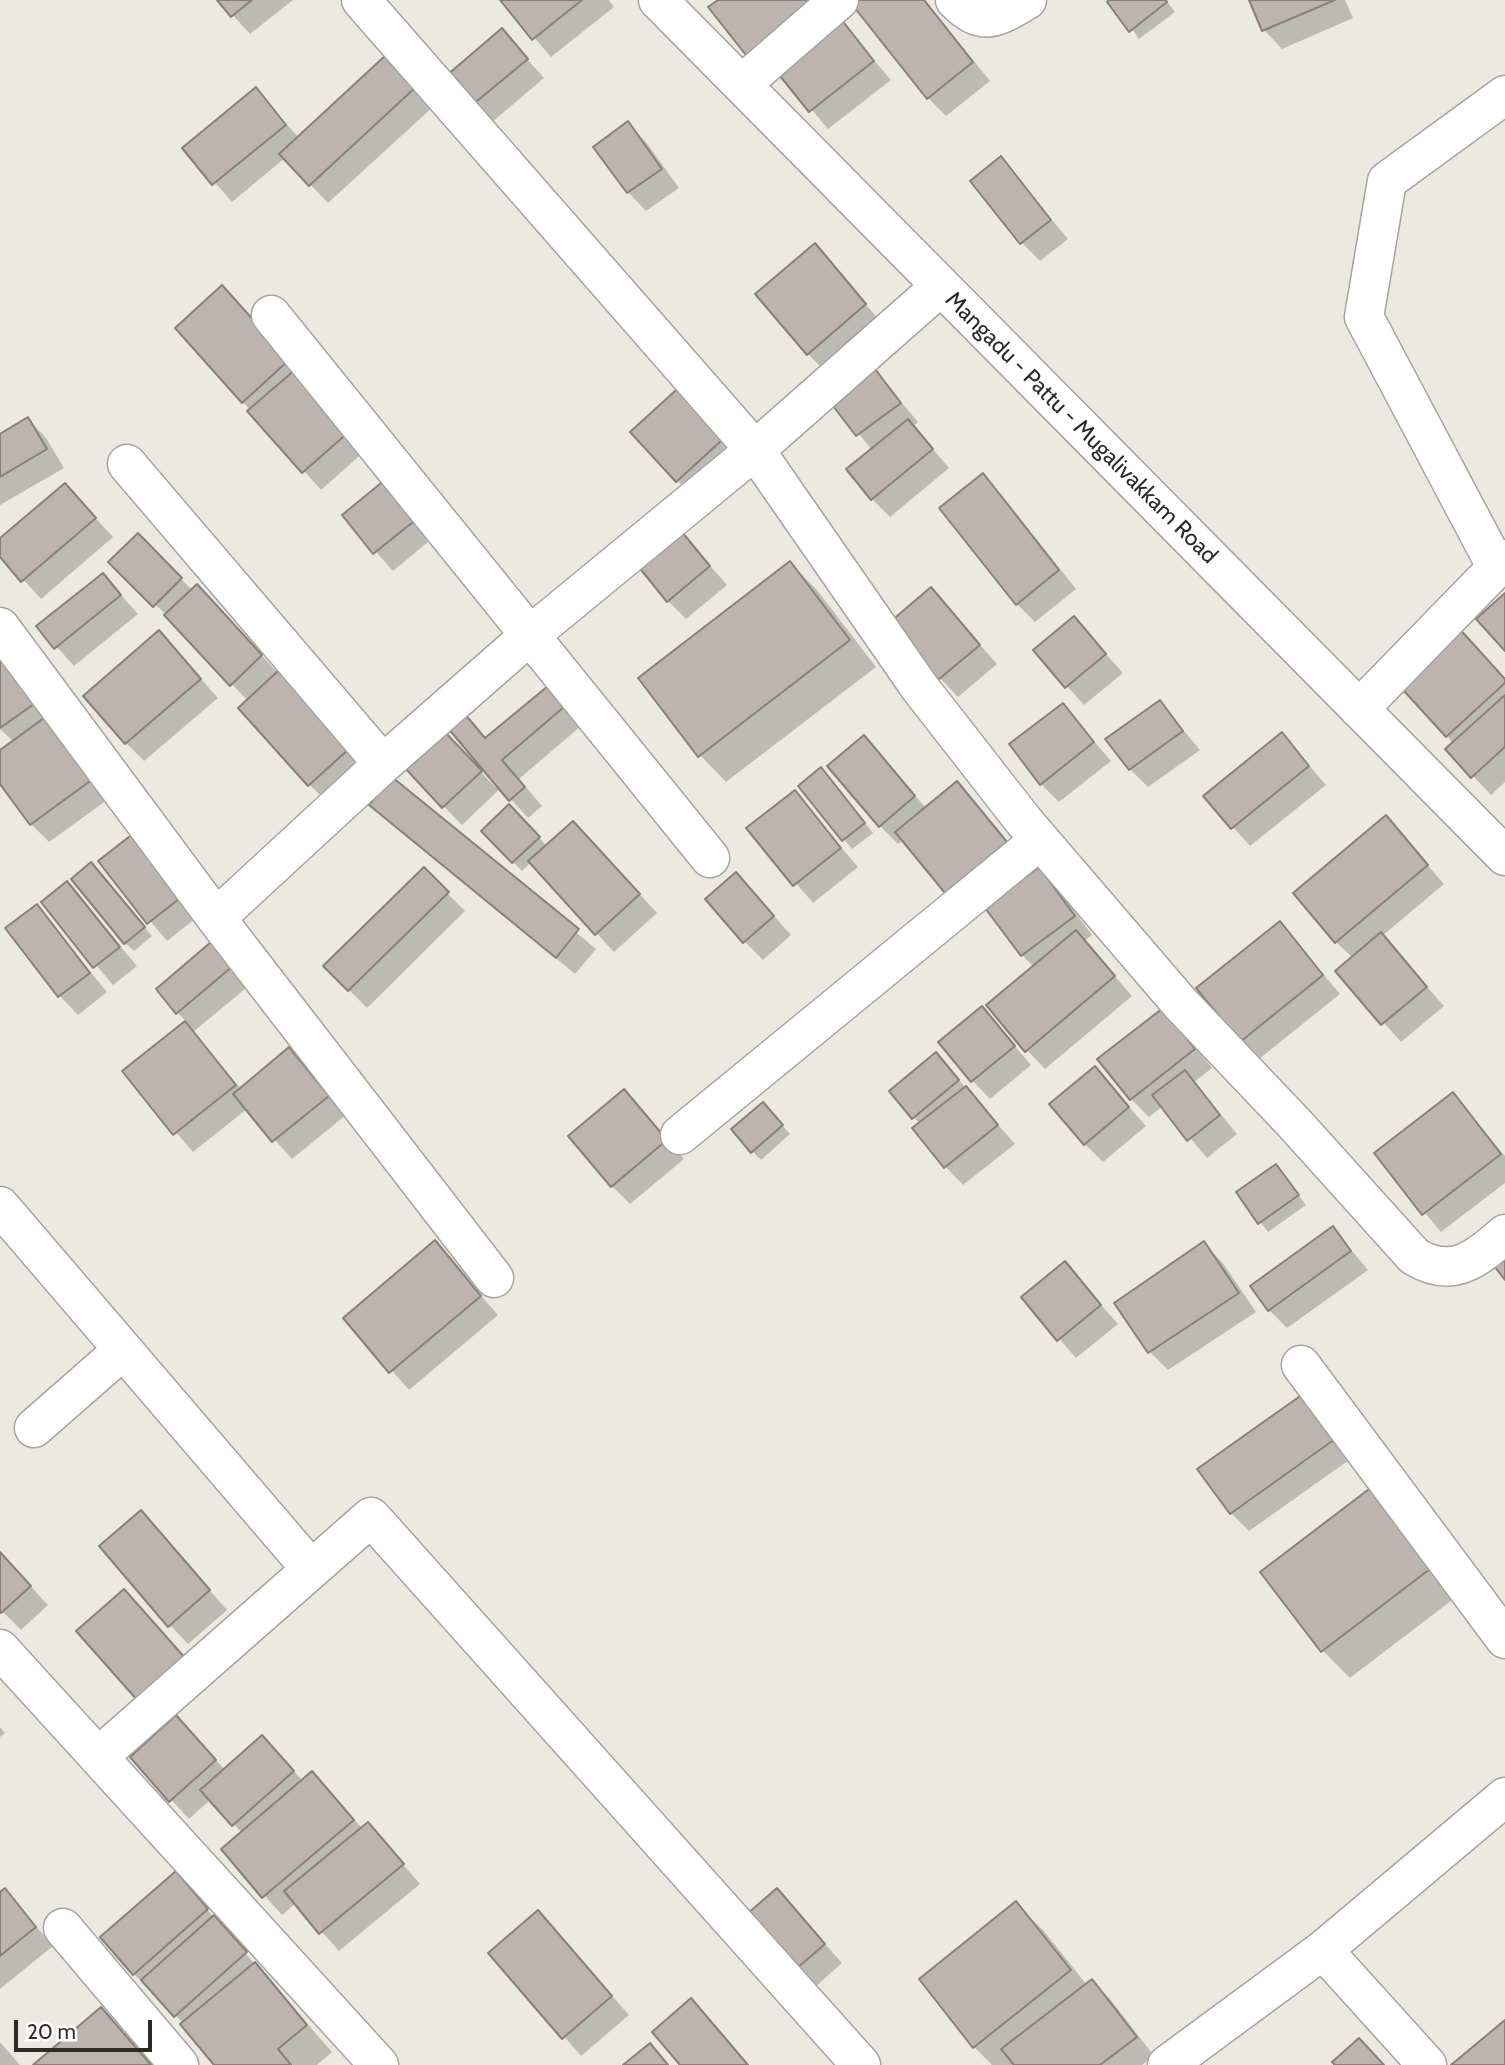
<!DOCTYPE html>
<html>
<head>
<meta charset="utf-8">
<style>
	body { margin:0 }
	#map { position:relative; width:1505px; height:2065px; overflow:hidden; background:#eceae0; font-family:Cabin,sans-serif }
	canvas { display:block }
	.scale { position:absolute; left:14px; top:2020px; width:138px; height:32px; box-sizing:border-box; border:4px solid #2c2b28; border-top:0; padding-left:9px; font-size:21px; line-height:24px; white-space:nowrap; color:#2c2b28; -webkit-text-stroke:5px #fff; paint-order:stroke }
</style>
</head>
<body>
<div id="map">
<canvas width="1505" height="2065"></canvas>
<div class="scale">20 m</div>
</div>
<script>
const g = document.querySelector('canvas').getContext('2d');
g.lineJoin = 'round';
function fillPath(path, color) {
  g.fillStyle = color;
  g.fill(path, 'evenodd');
}
function stroke(path, color, width, dash) {
  g.strokeStyle = color;
  g.lineWidth = width;
  g.lineCap = dash ? 'butt' : 'round';
  g.setLineDash(dash || []);
  g.stroke(path);
}
function write(font, color, halo, rows, align = 'center') {
  g.font = font + ' Cabin,sans-serif';
  g.lineWidth = 5;
  g.setLineDash([]);
  g.textBaseline = 'middle';
  g.strokeStyle = halo;
  g.fillStyle = color;
  for (const [text, x, y, turn = 0] of rows) {
    g.save();
    g.translate(x, y);
    g.rotate((+turn || 0) * Math.PI / 180);
    g.textAlign = isNaN(turn) ? turn : align;
    if (halo) g.strokeText(text, 0, 0);
    g.fillText(text, 0, 0);
    g.restore();
  }
}
const shadow = new Path2D(`
	M 219,0 L 293,0 L 250,34 Z
	M 502,0 L 609,0 L 614,7 L 551,57 Z
	M 720,0 L 841,22 L 891,80 L 828,129 Z
	M 856,0 L 925,0 L 990,81 L 946,116 L 928,98 Z
	M 1112,0 L 1166,0 L 1175,12 L 1139,39 Z
	M 1251,0 L 1345,0 L 1353,18 L 1282,49 L 1264,30 Z
	M 502,31 L 544,78 L 491,123 L 472,105 Z
	M 387,56 L 434,106 L 328,203 L 285,158 L 232,202 L 185,148 L 256,90 L 299,138 Z
	M 628,124 L 646,142 L 679,188 L 646,211 L 628,192 L 596,147 Z
	M 1001,159 L 1068,239 L 1040,261 L 1022,243 Z
	M 814,246 L 883,324 L 826,372 L 808,354 Z
	M 222,288 L 366,450 L 321,490 L 243,402 Z
	M 872,367 L 918,422 L 913,426 L 949,468 L 890,517 L 872,499 L 872,450 L 830,398 Z
	M 686,383 L 748,451 L 695,499 L 632,433 Z
	M 28,419 L 46,438 L 64,468 L 0,505 L 0,436 Z
	M 982,475 L 1001,494 L 1076,589 L 1035,622 L 1017,604 Z
	M 386,482 L 434,537 L 393,571 L 344,516 Z
	M 65,485 L 113,537 L 41,599 L 0,554 L 0,541 Z
	M 677,528 L 727,585 L 686,619 L 668,601 Z
	M 138,535 L 193,591 L 215,605 L 366,768 L 327,802 L 309,784 L 248,701 L 174,622 L 110,562 Z
	M 790,563 L 817,590 L 876,667 L 726,782 L 700,755 Z
	M 103,575 L 138,614 L 74,666 L 38,626 Z
	M 931,590 L 997,664 L 958,697 L 940,678 Z
	M 1073,618 L 1123,673 L 1084,705 L 1035,650 Z
	M 159,632 L 218,698 L 144,761 L 126,743 Z
	M 0,645 L 114,795 L 49,842 L 31,824 L 0,781 L 0,752 L 14,742 L 0,729 Z
	M 1505,680 L 1505,782 L 1491,795 L 1473,776 L 1447,735 Z
	M 554,683 L 588,720 L 519,779 L 542,806 L 528,818 L 501,788 L 462,825 L 407,768 L 463,752 L 495,787 L 498,785 L 459,709 L 487,739 Z
	M 1160,702 L 1200,750 L 1148,787 L 1130,769 Z
	M 1063,705 L 1111,761 L 1059,802 L 1041,784 Z
	M 1282,734 L 1326,785 L 1250,846 L 1206,797 Z
	M 864,738 L 926,808 L 957,783 L 1024,861 L 964,910 L 903,840 L 898,844 L 880,826 Z
	M 821,770 L 873,833 L 852,849 L 801,786 Z
	M 393,779 L 596,949 L 575,974 L 372,805 Z
	M 794,792 L 858,867 L 813,903 L 749,828 Z
	M 509,807 L 547,846 L 591,841 L 657,913 L 614,952 L 531,862 L 522,871 L 483,831 Z
	M 1386,818 L 1444,884 L 1382,936 L 1444,1006 L 1401,1042 L 1338,971 L 1353,958 L 1336,942 Z
	M 100,861 L 205,911 L 167,941 Z
	M 91,864 L 152,936 L 134,951 L 125,943 Z
	M 424,870 L 465,911 L 367,1008 L 325,966 Z
	M 1039,870 L 1057,888 L 1092,935 L 1084,941 L 1132,996 L 1045,1069 L 1027,1050 L 1034,967 L 1022,955 Z
	M 736,874 L 791,935 L 763,960 L 745,942 Z
	M 67,884 L 137,966 L 113,985 L 43,902 Z
	M 37,907 L 107,992 L 78,1015 L 60,996 L 8,929 Z
	M 1280,923 L 1340,994 L 1259,1059 L 1241,1041 Z
	M 218,938 L 256,980 L 193,1032 L 241,1089 L 289,1050 L 346,1115 L 292,1159 L 247,1109 L 193,1152 L 124,1071 L 187,1022 L 177,1012 Z
	M 982,1008 L 1031,1065 L 990,1099 L 972,1080 Z
	M 1181,1028 L 1212,1068 L 1194,1082 L 1237,1134 L 1207,1158 L 1163,1106 L 1149,1117 L 1131,1099 Z
	M 944,1063 L 1015,1144 L 963,1185 L 945,1166 L 920,1124 L 891,1091 Z
	M 1094,1068 L 1146,1126 L 1103,1162 L 1085,1144 Z
	M 624,1092 L 684,1159 L 630,1204 L 612,1186 Z
	M 1453,1094 L 1505,1156 L 1505,1183 L 1441,1232 L 1376,1154 Z
	M 771,1113 L 790,1134 L 761,1160 L 752,1151 Z
	M 1276,1166 L 1306,1205 L 1268,1232 L 1238,1193 Z
	M 1333,1228 L 1368,1270 L 1287,1328 L 1269,1310 Z
	M 435,1243 L 498,1315 L 409,1390 L 345,1318 Z
	M 1204,1244 L 1222,1262 L 1256,1312 L 1168,1370 L 1150,1352 L 1116,1303 Z
	M 1065,1264 L 1118,1324 L 1076,1358 L 1023,1297 Z
	M 1303,1396 L 1352,1458 L 1249,1531 L 1231,1513 Z
	M 1373,1488 L 1460,1594 L 1350,1678 L 1323,1651 L 1263,1572 Z
	M 141,1512 L 227,1610 L 188,1644 L 170,1625 Z
	M 0,1553 L 48,1605 L 21,1630 L 0,1609 Z
	M 0,1727 L 5,1733 L 0,1737 Z
	M 194,1736 L 225,1770 L 262,1737 L 303,1781 L 312,1773 L 362,1828 L 368,1824 L 420,1884 L 339,1951 L 296,1903 L 282,1915 L 223,1849 L 242,1833 L 211,1799 L 189,1819 L 132,1757 Z
	M 176,1874 L 332,2052 L 317,2065 L 216,2065 L 184,2024 L 134,1974 Z
	M 777,1890 L 842,1963 L 815,1987 L 796,1969 Z
	M 5,1891 L 53,1946 L 0,1989 L 0,1895 Z
	M 1016,1904 L 1043,1930 L 1087,1985 L 1092,1981 L 1110,1999 L 1154,2056 L 1142,2065 L 992,2065 L 974,2047 Z
	M 538,1912 L 629,2015 L 581,2056 L 491,1953 Z
	M 691,2000 L 709,2018 L 749,2065 L 682,2065 Z
	M 101,2009 L 153,2065 L 36,2065 Z
	M 0,2042 L 20,2065 L 0,2065 Z`);
const building = new Path2D(`
	M 217,0 L 252,0 L 231,17 Z
	M 500,0 L 582,0 L 532,40 Z
	M 718,0 L 813,0 L 753,64 L 708,7 Z
	M 853,0 L 924,0 L 973,62 L 927,99 L 850,2 Z
	M 1109,0 L 1166,0 L 1167,2 L 1129,32 L 1107,2 Z
	M 1249,0 L 1335,0 L 1262,31 Z
	M 841,19 L 874,61 L 809,112 L 776,71 Z
	M 502,28 L 528,59 L 471,106 L 446,76 Z
	M 387,54 L 417,86 L 309,186 L 279,154 Z
	M 256,87 L 286,125 L 212,185 L 182,148 Z
	M 628,121 L 662,169 L 627,193 L 593,147 Z
	M 1001,156 L 1051,220 L 1020,244 L 970,181 Z
	M 815,243 L 866,304 L 807,355 L 755,294 Z
	M 222,285 L 289,360 L 242,403 L 175,328 Z
	M 872,365 L 901,403 L 856,436 L 827,398 Z
	M 296,369 L 350,431 L 302,473 L 247,411 Z
	M 686,381 L 731,432 L 676,482 L 630,432 Z
	M 28,417 L 47,449 L 0,477 L 0,434 Z
	M 908,419 L 933,449 L 871,500 L 846,469 Z
	M 983,473 L 1059,570 L 1016,605 L 939,508 Z
	M 386,479 L 418,518 L 373,554 L 342,515 Z
	M 65,483 L 96,518 L 21,582 L 0,557 L 0,538 Z
	M 677,526 L 710,566 L 667,602 L 634,561 Z
	M 138,533 L 182,578 L 153,607 L 108,562 Z
	M 790,561 L 850,640 L 698,757 L 638,678 Z
	M 103,573 L 121,595 L 54,649 L 36,626 Z
	M 197,584 L 262,655 L 230,686 L 164,615 Z
	M 931,587 L 980,645 L 938,680 L 890,622 Z
	M 1505,593 L 1505,651 L 1476,619 Z
	M 1074,616 L 1106,654 L 1065,688 L 1033,650 Z
	M 1456,625 L 1505,679 L 1505,683 L 1446,737 L 1395,681 Z
	M 159,630 L 201,679 L 125,744 L 83,696 Z
	M 12,654 L 44,697 L 0,728 L 0,662 Z
	M 279,670 L 349,749 L 308,786 L 238,708 Z
	M 554,681 L 571,701 L 502,760 L 525,787 L 509,801 L 442,721 L 459,707 L 485,738 Z
	M 1505,695 L 1505,747 L 1471,778 L 1445,749 Z
	M 1160,700 L 1183,731 L 1129,770 L 1105,739 Z
	M 1063,703 L 1094,742 L 1040,785 L 1009,744 Z
	M 51,713 L 97,776 L 30,825 L 0,784 L 0,750 Z
	M 444,731 L 482,771 L 442,808 L 405,768 Z
	M 1282,732 L 1309,766 L 1231,829 L 1203,796 Z
	M 864,735 L 915,796 L 879,827 L 827,766 Z
	M 821,767 L 865,823 L 842,841 L 798,786 Z
	M 392,777 L 579,929 L 556,958 L 369,805 Z
	M 957,781 L 1007,842 L 945,893 L 895,832 Z
	M 795,790 L 841,848 L 793,886 L 746,828 Z
	M 509,804 L 540,837 L 512,863 L 481,831 Z
	M 1386,815 L 1428,865 L 1335,943 L 1293,893 Z
	M 573,821 L 640,894 L 595,935 L 528,861 Z
	M 139,829 L 188,892 L 147,924 L 98,861 Z
	M 91,862 L 145,927 L 124,944 L 71,879 Z
	M 424,867 L 449,892 L 348,991 L 323,966 Z
	M 1039,867 L 1075,916 L 1021,956 L 985,908 Z
	M 736,872 L 774,916 L 743,943 L 705,899 Z
	M 67,881 L 120,947 L 93,968 L 41,902 Z
	M 37,904 L 90,973 L 58,997 L 5,928 Z
	M 1280,921 L 1323,975 L 1240,1042 L 1196,988 Z
	M 1076,930 L 1115,976 L 1025,1052 L 986,1005 Z
	M 1381,932 L 1427,987 L 1381,1025 L 1335,971 Z
	M 218,936 L 239,961 L 176,1014 L 156,989 Z
	M 982,1006 L 1015,1046 L 971,1082 L 938,1042 Z
	M 1163,1008 L 1195,1049 L 1130,1100 L 1097,1059 Z
	M 185,1021 L 236,1085 L 173,1135 L 122,1071 Z
	M 289,1047 L 329,1096 L 272,1142 L 233,1094 Z
	M 936,1052 L 959,1080 L 912,1119 L 889,1091 Z
	M 1095,1066 L 1129,1107 L 1084,1145 L 1049,1104 Z
	M 1185,1070 L 1220,1115 L 1187,1141 L 1152,1095 Z
	M 966,1086 L 998,1125 L 944,1168 L 912,1128 Z
	M 624,1089 L 667,1140 L 611,1187 L 568,1136 Z
	M 1453,1092 L 1501,1154 L 1422,1215 L 1374,1153 Z
	M 763,1102 L 783,1125 L 751,1153 L 731,1129 Z
	M 1276,1164 L 1299,1195 L 1258,1224 L 1236,1192 Z
	M 1333,1226 L 1351,1251 L 1268,1311 L 1250,1286 Z
	M 435,1240 L 481,1296 L 389,1373 L 343,1318 Z
	M 1204,1241 L 1239,1293 L 1148,1353 L 1114,1303 Z
	M 1505,1250 L 1505,1280 L 1491,1262 Z
	M 1065,1261 L 1101,1305 L 1057,1341 L 1021,1297 Z
	M 1303,1394 L 1335,1439 L 1230,1514 L 1197,1469 Z
	M 1373,1486 L 1434,1566 L 1321,1652 L 1260,1572 Z
	M 141,1510 L 210,1590 L 168,1627 L 99,1546 Z
	M 0,1552 L 31,1586 L 1,1613 L 0,1612 Z
	M 124,1589 L 186,1659 L 138,1701 L 76,1631 Z
	M 176,1715 L 216,1760 L 169,1802 L 130,1757 Z
	M 262,1735 L 294,1771 L 232,1826 L 200,1790 Z
	M 312,1771 L 354,1820 L 262,1898 L 221,1849 Z
	M 368,1822 L 404,1864 L 319,1934 L 284,1891 Z
	M 176,1871 L 208,1909 L 133,1975 L 100,1937 Z
	M 5,1888 L 36,1927 L 0,1956 L 0,1892 Z
	M 777,1888 L 825,1944 L 795,1970 L 747,1914 Z
	M 1016,1901 L 1071,1970 L 973,2048 L 919,1979 Z
	M 538,1910 L 612,1996 L 562,2039 L 488,1953 Z
	M 214,1915 L 247,1952 L 174,2017 L 141,1980 Z
	M 255,1962 L 307,2025 L 278,2049 L 291,2065 L 214,2065 L 180,2024 Z
	M 1092,1979 L 1137,2037 L 1100,2065 L 1014,2065 L 1001,2049 Z
	M 691,1998 L 748,2065 L 680,2065 L 652,2032 Z
	M 101,2007 L 151,2065 L 33,2065 Z
	M 1505,2020 L 1505,2065 L 1451,2065 Z
	M 1359,2038 L 1384,2065 L 1335,2065 L 1332,2062 Z
	M 650,2043 L 668,2065 L 623,2065 Z`);
const minor = new Path2D(`
	M 361,0 L 755,450 L 920,688 L 1023,820 L 1180,1003 L 1295,1124 L 1414,1256 C 1452,1280 1476,1259 1505,1234
	M 658,0 L 1505,856
	M 955,0 C 983,29 997,17 1027,0
	M 742,84 L 839,0
	M 271,315 L 710,858
	M 127,464 L 383,764
	M 1497,568 L 1364,317 L 1387,181 L 1505,95
	M 0,627 L 216,918 L 494,1278
	M 1359,709 L 1505,559
	M 216,918 L 383,764 L 529,636 L 755,450 L 941,286
	M 680,1135 L 1040,840
	M 0,1206 L 311,1569
	M 1301,1365 L 1505,1639
	M 34,1428 L 123,1350
	M 0,1649 L 379,2065
	M 98,1757 L 371,1517 L 861,2065
	M 63,1928 L 179,2065
	M 1323,1950 L 1427,2065
	M 1167,2065 L 1323,1950 L 1505,1797`);
const streetNames = [
	["Mangadu - Pattu - Mugalivakkam Road",1081,428,45]
];
fillPath(shadow, '#0003');
fillPath(building, '#bdb3af');
stroke(building, '#897f7b', 2);
stroke(minor, '#a7a49c', 41);
stroke(minor, '#fff', 38);
write('23px', '#2c2b28', '#fff', streetNames);
</script>
</body>
</html>
